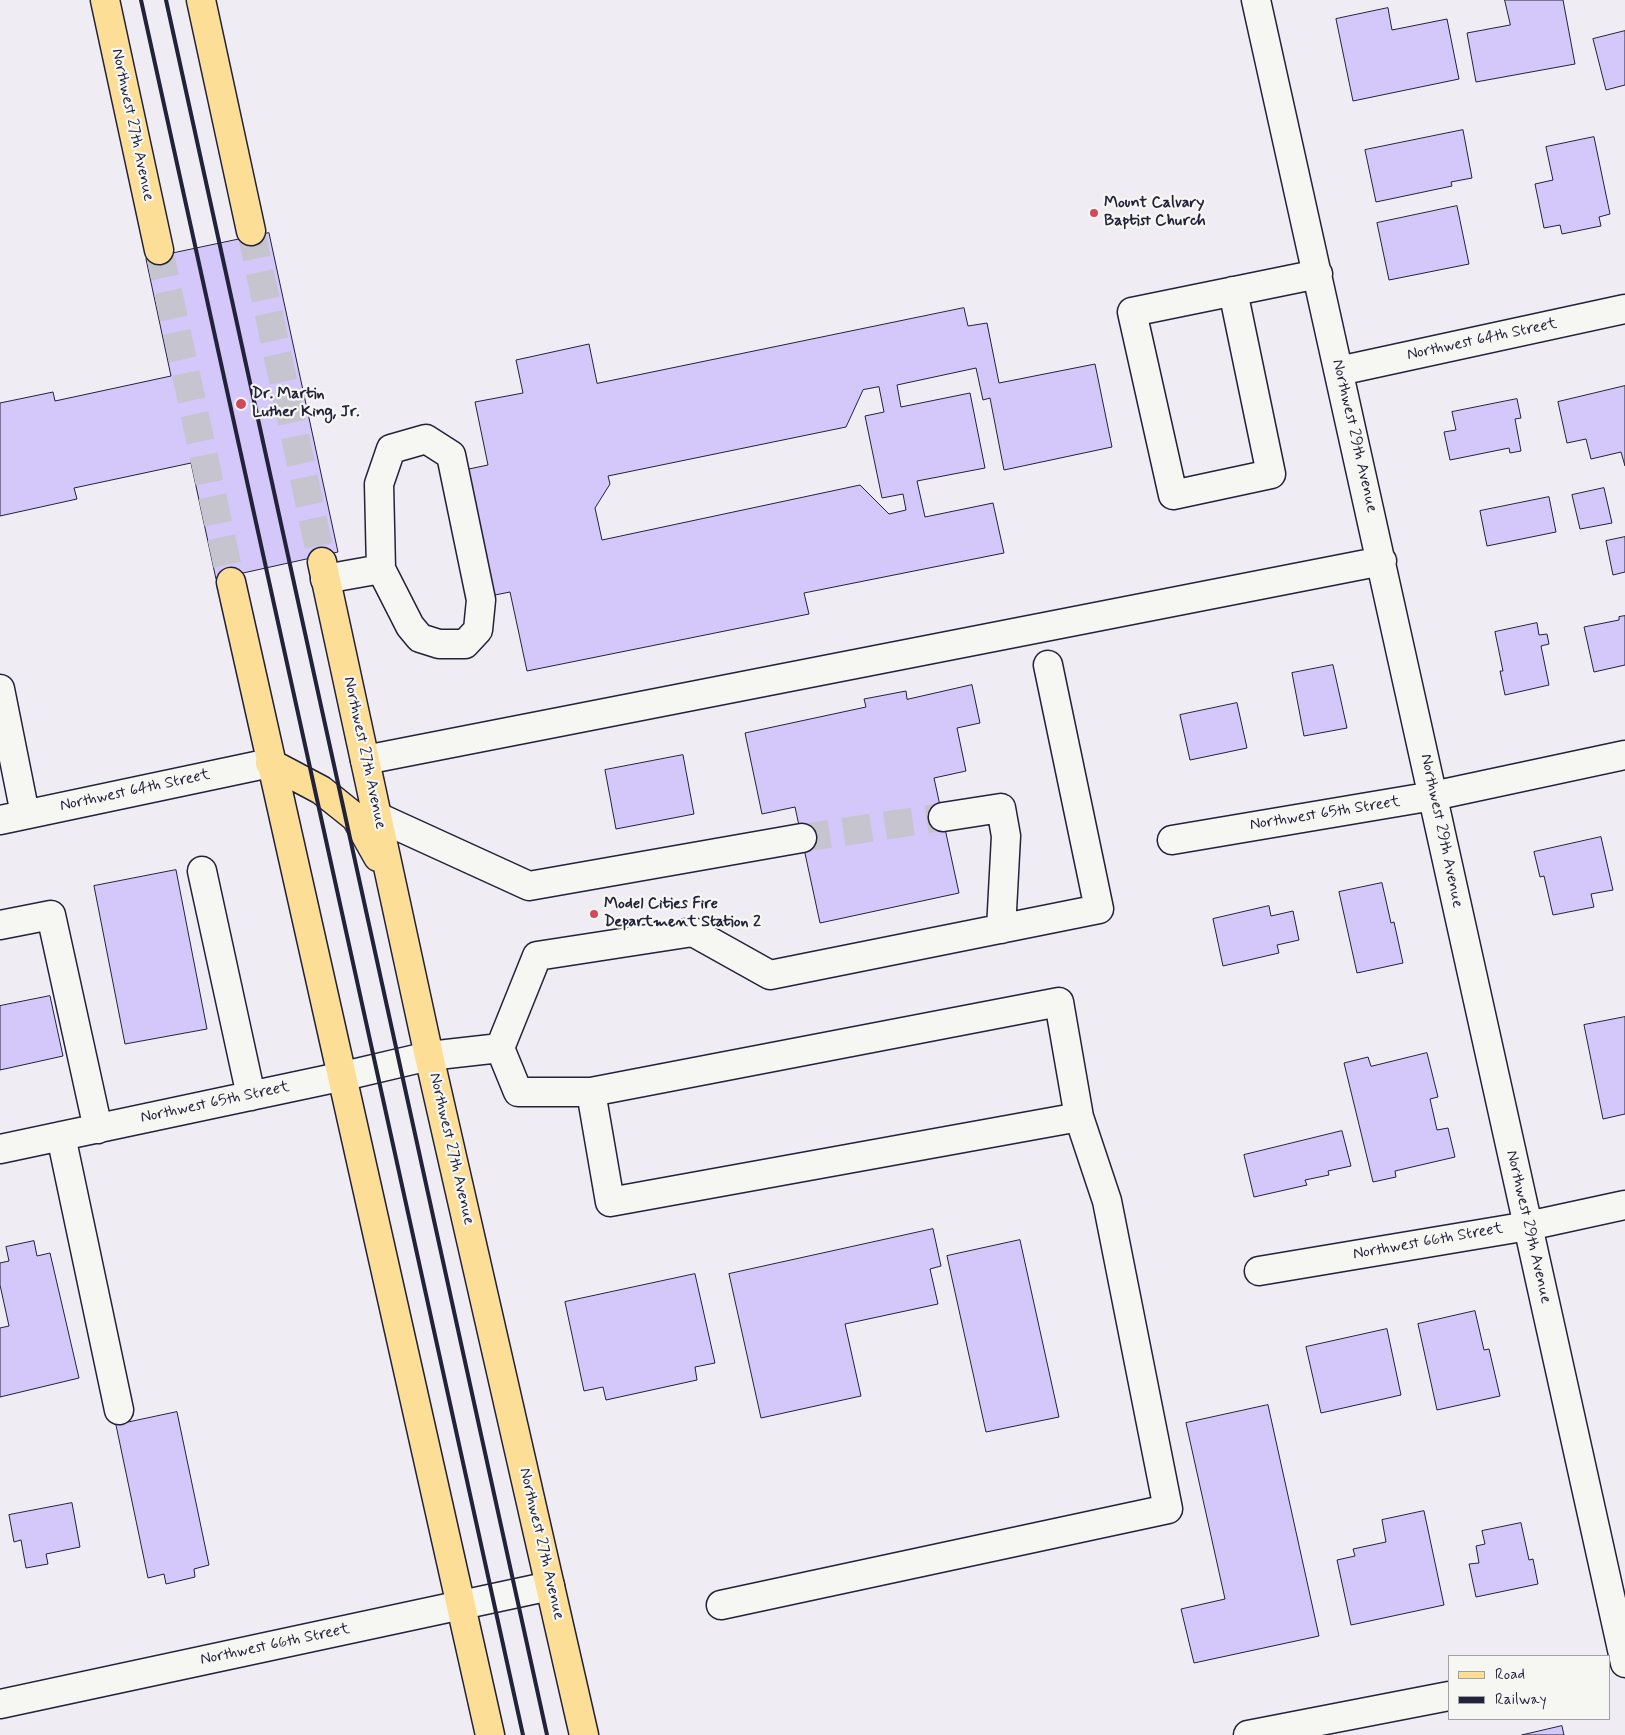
<!DOCTYPE html>
<html>
<head>
<meta charset="utf-8">
<style>
	body { margin:0 }
	#map { position:relative; width:1625px; height:1735px; overflow:hidden; background:#efedf3; font-family:Mynerve,sans-serif }
	canvas { display:block }
	.legend { position:absolute; left:1448px; top:1655px; width:162px; height:65px; box-sizing:border-box; background:#f6f6f2; border:1px solid #a1a1a9; margin:0; padding:6px 9px; list-style:none; font-size:15px; color:#22223b }
	.legend li { display:flex; align-items:center; gap:10px; height:25px }
	.legend b { width:25px; border:1px solid #a1a1a9 }
</style>
</head>
<body>
<div id="map">
<canvas width="1625" height="1735"></canvas>
<ul class="legend">
<li><b style="height:6px;background:#fcde96"></b>Road</li>
<li><b style="height:6px;background:#22223b"></b>Railway</li>
</ul>
</div>
<script>
const g = document.querySelector('canvas').getContext('2d');
g.lineJoin = 'round';
function fillPath(path, color) {
  g.fillStyle = color;
  g.fill(path, 'evenodd');
}
function stroke(path, color, width, dash) {
  g.strokeStyle = color;
  g.lineWidth = width;
  g.lineCap = dash ? 'butt' : 'round';
  g.setLineDash(dash || []);
  g.stroke(path);
}
function write(font, color, halo, rows, align = 'center') {
  g.font = font + ' Mynerve,sans-serif';
  g.lineWidth = 4.5;
  g.setLineDash([]);
  g.textBaseline = 'middle';
  g.strokeStyle = halo;
  g.fillStyle = color;
  for (const [text, x, y, turn = 0] of rows) {
    g.save();
    g.translate(x, y);
    g.rotate((+turn || 0) * Math.PI / 180);
    g.textAlign = isNaN(turn) ? turn : align;
    if (halo) g.strokeText(text, 0, 0);
    g.fillText(text, 0, 0);
    g.restore();
  }
}
const building = new Path2D(`
	M 1505,0 L 1563,0 L 1575,64 L 1476,82 L 1467,33 L 1510,25 Z
	M 1388,8 L 1392,30 L 1447,19 L 1459,79 L 1353,101 L 1336,19 Z
	M 1625,31 L 1625,85 L 1606,90 L 1593,39 Z
	M 1463,130 L 1472,178 L 1451,182 L 1452,186 L 1376,202 L 1365,150 Z
	M 1594,137 L 1610,214 L 1599,217 L 1601,226 L 1562,234 L 1560,225 L 1544,228 L 1535,184 L 1553,180 L 1546,147 Z
	M 1457,206 L 1469,264 L 1389,280 L 1377,223 Z
	M 269,233 L 338,552 L 216,579 L 191,463 L 74,488 L 77,499 L 0,516 L 0,403 L 53,392 L 55,401 L 171,376 L 146,259 Z
	M 964,308 L 968,326 L 987,323 L 999,383 L 1095,364 L 1112,447 L 1004,470 L 990,398 L 983,400 L 976,368 L 897,385 L 901,407 L 970,393 L 985,468 L 917,481 L 925,517 L 993,503 L 1004,553 L 804,593 L 809,614 L 527,671 L 510,592 L 490,596 L 464,470 L 488,465 L 475,402 L 523,393 L 516,360 L 589,344 L 597,383 ZM 879,387 L 884,412 L 865,416 L 882,498 L 903,494 L 906,510 L 889,514 L 860,485 L 602,540 L 595,508 L 610,484 L 608,476 L 846,427 L 863,390 Z
	M 1625,386 L 1625,466 L 1621,452 L 1591,459 L 1586,439 L 1567,443 L 1558,402 Z
	M 1517,399 L 1521,418 L 1515,419 L 1521,451 L 1510,453 L 1509,448 L 1450,460 L 1444,432 L 1456,430 L 1452,412 Z
	M 1604,488 L 1612,523 L 1580,529 L 1572,495 Z
	M 1549,497 L 1556,532 L 1487,546 L 1480,511 Z
	M 1625,537 L 1625,572 L 1613,575 L 1606,541 Z
	M 1625,616 L 1625,665 L 1594,672 L 1584,627 L 1619,620 L 1619,617 Z
	M 1537,623 L 1539,635 L 1547,634 L 1549,644 L 1541,646 L 1549,685 L 1505,695 L 1500,671 L 1503,671 L 1495,632 Z
	M 1333,665 L 1347,728 L 1304,736 L 1292,673 Z
	M 972,685 L 980,723 L 957,728 L 966,771 L 934,778 L 959,893 L 820,923 L 795,807 L 762,814 L 745,733 L 866,707 L 864,699 L 906,691 L 907,699 Z
	M 1237,703 L 1247,748 L 1190,760 L 1180,715 Z
	M 683,755 L 694,814 L 616,829 L 605,770 Z
	M 1601,837 L 1613,890 L 1591,894 L 1594,907 L 1553,915 L 1544,876 L 1540,877 L 1534,852 Z
	M 176,870 L 207,1029 L 125,1044 L 94,886 Z
	M 1382,883 L 1391,923 L 1394,922 L 1403,963 L 1357,973 L 1339,892 Z
	M 1269,906 L 1271,916 L 1293,911 L 1299,940 L 1277,945 L 1279,953 L 1223,966 L 1213,919 Z
	M 50,996 L 63,1056 L 0,1070 L 0,1006 Z
	M 1625,1017 L 1625,1114 L 1603,1119 L 1584,1025 Z
	M 1427,1053 L 1438,1097 L 1430,1099 L 1437,1130 L 1448,1128 L 1455,1157 L 1395,1171 L 1396,1177 L 1373,1182 L 1344,1063 L 1368,1057 L 1371,1066 Z
	M 1342,1131 L 1351,1166 L 1328,1171 L 1329,1175 L 1305,1180 L 1307,1185 L 1254,1197 L 1244,1155 Z
	M 933,1229 L 941,1266 L 930,1269 L 938,1304 L 845,1324 L 861,1396 L 761,1418 L 729,1274 Z
	M 1020,1240 L 1059,1417 L 986,1432 L 947,1256 Z
	M 34,1241 L 37,1256 L 50,1253 L 79,1378 L 0,1397 L 0,1328 L 9,1326 L 0,1285 L 0,1263 L 9,1261 L 6,1247 Z
	M 695,1274 L 715,1363 L 695,1367 L 697,1380 L 606,1400 L 603,1387 L 584,1391 L 565,1302 Z
	M 1475,1311 L 1484,1350 L 1489,1349 L 1500,1396 L 1437,1410 L 1418,1324 Z
	M 1387,1329 L 1401,1395 L 1321,1413 L 1306,1347 Z
	M 1268,1405 L 1319,1636 L 1194,1663 L 1181,1609 L 1225,1599 L 1186,1423 Z
	M 177,1412 L 209,1565 L 194,1569 L 195,1577 L 166,1584 L 164,1574 L 148,1578 L 116,1425 Z
	M 72,1503 L 80,1547 L 46,1554 L 48,1564 L 26,1568 L 21,1540 L 14,1542 L 9,1515 Z
	M 1424,1511 L 1444,1605 L 1351,1625 L 1337,1560 L 1355,1556 L 1353,1549 L 1386,1542 L 1382,1520 Z
	M 1521,1523 L 1529,1560 L 1533,1559 L 1538,1584 L 1476,1597 L 1469,1564 L 1479,1563 L 1476,1546 L 1485,1544 L 1482,1531 Z
	M 1562,1726 L 1564,1735 L 1522,1735 Z`);
const minorTunnel = new Path2D(`
	M 802,838 L 943,817`);
const majorTunnel = new Path2D(`
	M 251,231 L 322,562
	M 159,250 L 231,582`);
const minor = new Path2D(`
	M 1256,0 L 1625,1663
	M 1233,291 L 1271,474 L 1173,495 L 1132,312 L 1318,274
	M 1339,371 L 1625,309
	M 426,439 L 451,455 L 481,600 L 478,630 L 465,644 L 439,644 L 420,638 L 410,626 L 381,569 L 379,484 L 391,449 Z
	M 325,579 L 381,569
	M 0,689 L 25,814
	M 365,760 L 1382,561
	M 378,817 L 529,886 L 802,838
	M 943,817 L 1001,808 L 1006,836 L 1001,929
	M 0,820 L 270,763
	M 1172,840 L 1433,796 L 1625,755
	M 202,871 L 251,1096
	M 0,925 L 51,915 L 98,1129
	M 500,1048 L 518,1092 L 591,1092 L 1059,1002 L 1079,1117 L 610,1202 L 591,1092
	M 61,1136 L 119,1410
	M 0,1149 L 344,1076 L 429,1056 L 500,1048 L 537,956 L 693,932 L 770,975 L 1099,909 L 1048,665
	M 1259,1271 L 1528,1226 L 1625,1205
	M 721,1605 L 1168,1509 L 1107,1201 L 1079,1117
	M 0,1704 L 550,1586
	M 1248,1735 L 1449,1696`);
const major = new Path2D(`
	M 105,0 L 159,250
	M 201,0 L 251,231
	M 322,562 L 429,1056 L 584,1735
	M 231,582 L 490,1735
	M 270,763 L 321,790 L 356,818 L 378,857`);
const rail = new Path2D(`
	M 141,0 L 523,1735
	M 166,0 L 547,1735`);
const markers = [
	[1094,213,5,"#d1495b"],
	[241,404,6,"#d1495b"],
	[594,914,5,"#d1495b"]
];
const streetNames = [
	["Northwest 27th Avenue",132,125,78],
	["Northwest 64th Street",1482,340,-12],
	["Northwest 29th Avenue",1354,436,77],
	["Northwest 27th Avenue",364,753,78],
	["Northwest 64th Street",135,791,-12],
	["Northwest 65th Street",1325,814,-9],
	["Northwest 29th Avenue",1441,831,78],
	["Northwest 65th Street",215,1103,-12],
	["Northwest 27th Avenue",451,1149,77],
	["Northwest 29th Avenue",1528,1227,77],
	["Northwest 66th Street",1428,1242,-10],
	["Northwest 27th Avenue",541,1544,77],
	["Northwest 66th Street",275,1645,-12]
];
const poiNames = [
	["Mount Calvary",1104,204],
	["Baptist Church",1104,222],
	["Dr. Martin",252,395],
	["Luther King, Jr.",252,413],
	["Model Cities Fire",604,905],
	["Department Station 2",604,923]
];
fillPath(building, '#d4c7f9');
stroke(building, '#22223b', 1);
stroke(minorTunnel, '#c6c4ce', 28, [28, 14]);
stroke(majorTunnel, '#c6c4ce', 28, [28, 14]);
stroke(minor, '#22223b', 31);
stroke(major, '#22223b', 31);
stroke(minor, '#f6f6f2', 28);
stroke(major, '#fcde96', 28);
stroke(rail, '#22223b', 4);
for (const [x, y, r, color] of markers) {
  const dot = new Path2D();
  dot.arc(x, y, r, 0, 2 * Math.PI);
  g.fillStyle = color;
  g.fill(dot);
  stroke(dot, '#f6f6f2', 2);
}
write('16px', '#22223b', '#f6f6f2', streetNames);
write('bold 16px', '#22223b', '#f6f6f2', poiNames, 'left');
</script>
</body>
</html>
